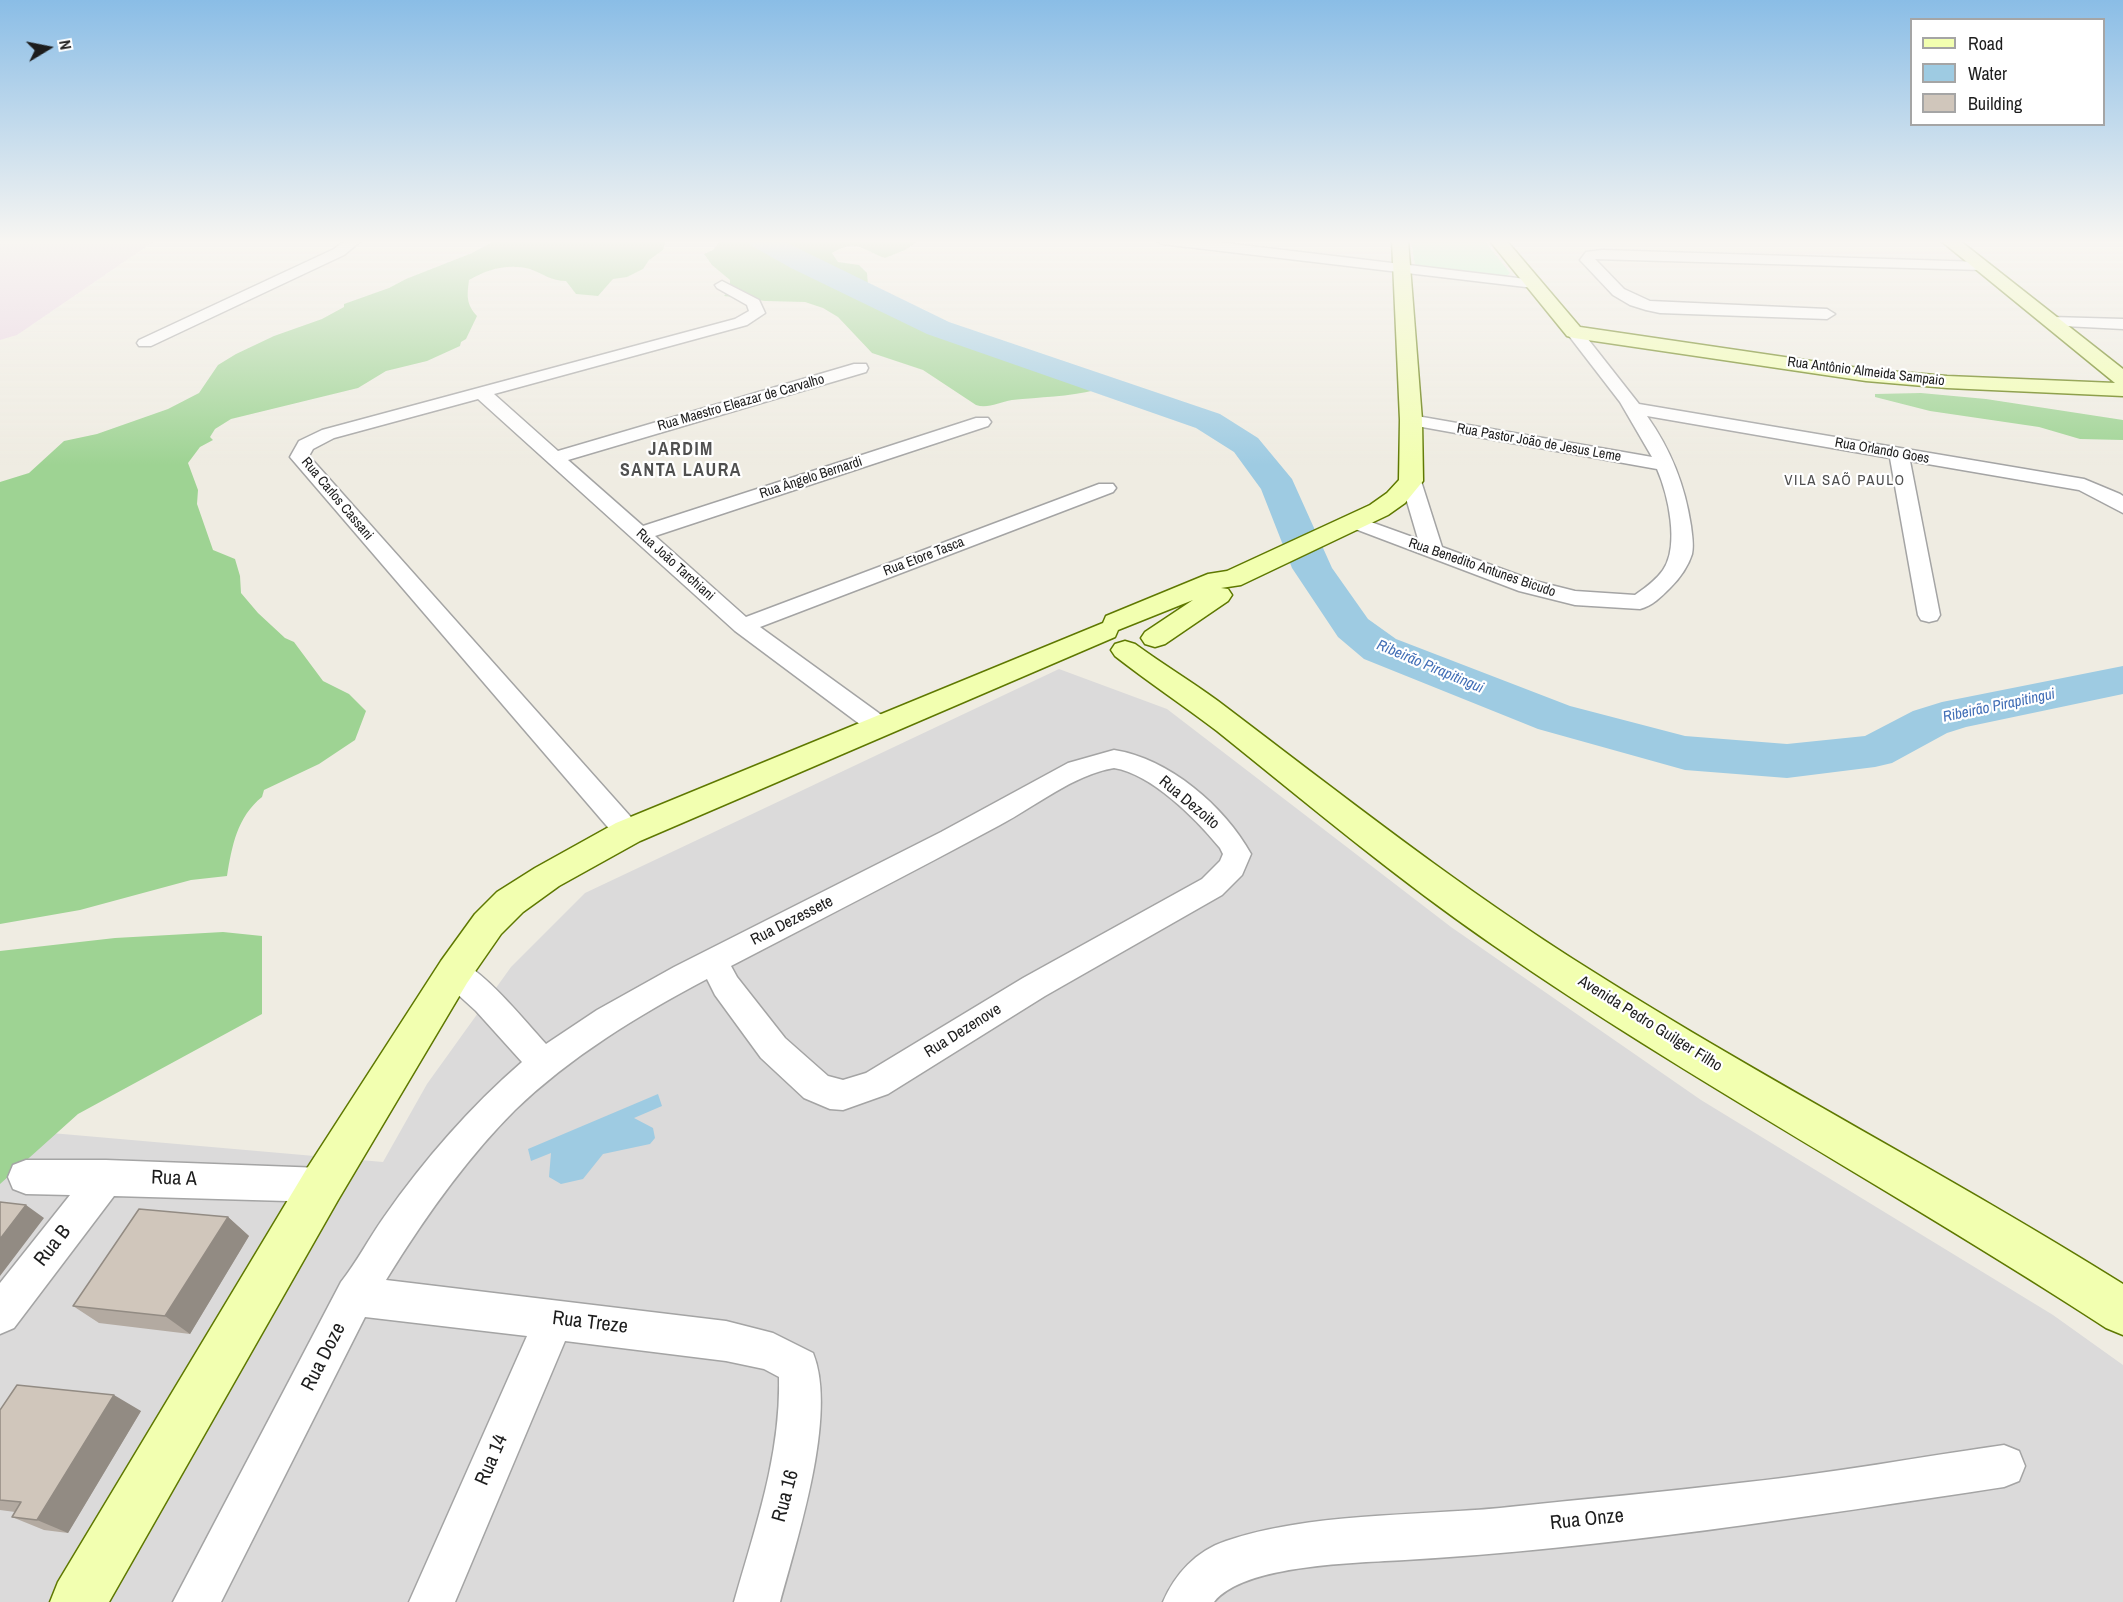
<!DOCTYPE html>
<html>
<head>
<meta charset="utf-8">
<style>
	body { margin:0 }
	#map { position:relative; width:2123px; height:1602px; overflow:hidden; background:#efece2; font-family:"Archivo Narrow",sans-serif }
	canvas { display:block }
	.legend { position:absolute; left:1910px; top:18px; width:195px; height:108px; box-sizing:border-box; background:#fff; border:2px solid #a5a5a5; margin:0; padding:8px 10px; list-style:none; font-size:18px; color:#1d1d1d }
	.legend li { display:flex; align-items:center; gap:12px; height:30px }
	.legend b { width:30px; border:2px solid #a5a5a5 }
	.north { position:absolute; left:18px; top:18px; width:60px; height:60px; -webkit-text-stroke:4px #fff; paint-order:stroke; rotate:80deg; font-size:16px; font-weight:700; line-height:24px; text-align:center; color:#1d1d1d }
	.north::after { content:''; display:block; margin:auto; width:21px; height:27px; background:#1d1d1d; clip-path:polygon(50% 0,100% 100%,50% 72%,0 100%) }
</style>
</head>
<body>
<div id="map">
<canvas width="2123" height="1602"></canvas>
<ul class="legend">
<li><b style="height:8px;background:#f2ffb0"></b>Road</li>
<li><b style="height:16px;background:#9ecbe2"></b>Water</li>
<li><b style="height:16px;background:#d0c6bb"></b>Building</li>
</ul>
<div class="north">N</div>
</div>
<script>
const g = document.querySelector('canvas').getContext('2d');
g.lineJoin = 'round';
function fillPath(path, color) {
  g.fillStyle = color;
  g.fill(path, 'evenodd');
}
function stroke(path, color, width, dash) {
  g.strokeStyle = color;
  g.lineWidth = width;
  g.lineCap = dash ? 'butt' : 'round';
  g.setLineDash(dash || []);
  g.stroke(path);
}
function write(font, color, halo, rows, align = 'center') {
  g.font = font + ' "Archivo Narrow",sans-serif';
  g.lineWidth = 4.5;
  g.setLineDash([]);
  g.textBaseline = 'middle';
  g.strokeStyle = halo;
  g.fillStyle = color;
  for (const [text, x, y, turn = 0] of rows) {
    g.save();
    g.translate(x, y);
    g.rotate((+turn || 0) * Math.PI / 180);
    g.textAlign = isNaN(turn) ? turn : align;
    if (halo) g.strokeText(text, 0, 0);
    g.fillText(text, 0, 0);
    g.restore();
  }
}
const residential = new Path2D(`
	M 1059,669 L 1167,709 L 1451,927 L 1701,1100 L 2053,1315 L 2123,1365 L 2123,1602 L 0,1602 L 0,1171 L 17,1130 L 383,1162 L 427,1084 L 511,967 L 585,893 Z`);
const industrial = new Path2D(`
	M 0,240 L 156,240 L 17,335 L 0,340 Z`);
const forest = new Path2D(`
	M 496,240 L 666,240 L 663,250 L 649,260 L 643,269 L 627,277 L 613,279 L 598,296 L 576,294 L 566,281 C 551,281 544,274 530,269 C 509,263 487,269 469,280 C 467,296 466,304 477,316 L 466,339 L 461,342 L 460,346 L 427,361 L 386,371 L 358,388 L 231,419 L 215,429 L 210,437 L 213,440 L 200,447 L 188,463 L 198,490 L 197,504 L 213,550 L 235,559 L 240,576 L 241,593 L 258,613 L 285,638 L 294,642 L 323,681 L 349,694 L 366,711 L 355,740 L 319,764 L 264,790 L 262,797 C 237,817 232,846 227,876 L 191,880 L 80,910 L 0,924 L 0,482 L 29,473 L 64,441 L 97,434 L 168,409 L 199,393 L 218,365 L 236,354 L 274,336 L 322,319 L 344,307 L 344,304 L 389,288 L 406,279 L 472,253 Z
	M 721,240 L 920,240 L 905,250 L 885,258 C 861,250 858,238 832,253 L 838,262 L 859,265 L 867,273 L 868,285 L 886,303 L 920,316 L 932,325 L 975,336 L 1010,352 L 1095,382 L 1096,390 C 1068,397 1040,397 1012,400 C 999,402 988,409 976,405 L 923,370 L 872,353 L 838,317 L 823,308 L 805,302 L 765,301 L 724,296 L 730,288 L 730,280 L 712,265 L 704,254 L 713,250 Z
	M 1921,393 L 1986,399 L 2123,420 L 2123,440 L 2080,439 L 2039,427 L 1930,411 L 1875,397 L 1875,394 Z
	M 223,932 L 262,936 L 262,1014 L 78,1114 L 0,1184 L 0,951 L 115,938 Z`);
const park = new Path2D(`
	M 1411,240 L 1484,240 L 1510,273 L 1506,277 L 1496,278 L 1422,269 L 1415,265 Z`);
const water = new Path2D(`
	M 658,1094 L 662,1106 L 634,1118 L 653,1128 L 655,1138 L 650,1144 L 603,1154 L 583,1179 L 561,1184 L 549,1177 L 551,1153 L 531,1161 L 528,1149 Z`);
const river = new Path2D(`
	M 748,240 L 781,240 L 949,322 L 1220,414 L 1258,438 L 1292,479 L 1332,568 L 1368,619 L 1396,639 L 1570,706 L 1685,736 L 1787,744 L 1865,736 L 1913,711 L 1942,702 L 2123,666 L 2123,694 L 1966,727 L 1947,733 L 1892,763 L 1875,767 L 1787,778 L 1685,770 L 1538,729 L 1364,659 L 1338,637 L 1292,568 L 1261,489 L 1234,452 L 1196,428 L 927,334 L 791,268 L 752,246 Z`);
const street = new Path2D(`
	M 346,240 L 362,240 L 344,255 L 151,346 L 139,346 L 137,343 L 139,340 L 334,249 Z
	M 1155,240 L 1200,240 L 1534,280 L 1541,284 L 1534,288 L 1162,244 Z
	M 1602,250 L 1981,262 L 1988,266 L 1981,270 L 1595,259 L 1624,289 L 1650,301 L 1827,309 L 1835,314 L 1827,319 L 1660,313 L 1646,310 L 1630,305 L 1613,295 L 1580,260 L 1586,252 Z
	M 722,281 L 759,300 L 765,313 L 747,325 L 494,394 L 558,451 L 854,364 L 866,364 L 868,368 L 866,372 L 568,460 L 643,526 L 976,418 L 988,418 L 991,422 L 988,426 L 655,536 L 746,617 L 1099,484 L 1113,484 L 1116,488 L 1113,492 L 760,627 L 887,719 L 891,725 L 887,731 L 878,733 L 869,731 L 735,631 L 478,399 L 334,438 L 313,449 L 309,456 L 638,825 L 642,832 L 638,839 L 628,842 L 618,839 L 290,457 L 299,441 L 322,430 L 735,319 L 749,311 L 747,305 L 717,288 L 715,285 Z
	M 2051,317 L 2123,319 L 2123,329 L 2045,325 L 2043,322 Z
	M 1574,327 L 1580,329 L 1639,404 L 2084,479 L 2120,494 L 2123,496 L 2123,513 L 2079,490 L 1910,461 L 1940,615 L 1937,620 L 1929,622 L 1921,620 L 1918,615 L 1890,458 L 1647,416 C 1671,450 1685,485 1691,526 C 1692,535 1694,545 1692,554 C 1688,567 1679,579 1670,588 C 1661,597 1652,606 1640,609 L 1575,605 L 1519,591 L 1350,527 L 1347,523 L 1350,519 L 1357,517 L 1418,539 L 1401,481 L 1404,477 L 1418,477 L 1421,481 L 1442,547 L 1535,581 L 1575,591 L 1635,595 C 1645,588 1656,580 1663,570 C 1680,546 1668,494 1657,469 L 1411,425 L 1405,424 L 1402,420 L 1405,416 L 1411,415 L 1652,457 L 1620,402 L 1566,332 Z
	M 1114,750 C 1170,759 1224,806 1251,854 L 1242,875 L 1222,895 L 1045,996 L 888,1094 L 843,1110 L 830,1109 L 804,1098 L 761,1058 L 715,995 L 707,979 C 639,1015 571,1056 515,1110 C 465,1160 423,1220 386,1280 L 726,1321 L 773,1333 L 813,1353 C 838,1414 797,1539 780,1602 L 734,1602 C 755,1528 781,1455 779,1377 L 764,1369 L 726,1361 L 565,1341 L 455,1602 L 409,1602 L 527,1336 L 365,1317 L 221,1602 L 173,1602 L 341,1282 C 357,1262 369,1238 384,1217 C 424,1160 469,1108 522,1062 L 476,1011 L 443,981 L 438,972 L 443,963 C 451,960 458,959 465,964 C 492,980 525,1021 546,1044 L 597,1010 L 674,967 L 941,832 L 1068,763 ZM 1114,768 C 1152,774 1196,819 1220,848 L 1223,854 L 1220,861 L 1202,879 L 1023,978 L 866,1073 L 843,1080 L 828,1076 L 785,1038 L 737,977 L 731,966 C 821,919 911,873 1000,825 C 1036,806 1073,775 1114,768 Z
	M 26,1160 L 106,1160 L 322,1168 L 335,1173 L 340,1185 L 335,1197 L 322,1202 L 114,1196 L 14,1328 L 0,1334 L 0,1283 L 70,1195 L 26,1194 L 13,1189 L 8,1177 L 13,1165 Z
	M 2004,1445 L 2019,1451 L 2025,1466 L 2019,1481 L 2004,1487 C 1805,1517 1606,1548 1405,1560 C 1358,1563 1244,1564 1214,1602 L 1163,1602 C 1175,1574 1196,1551 1226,1541 C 1308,1513 1413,1516 1500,1508 C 1583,1499 1666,1492 1748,1482 C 1834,1473 1919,1457 2004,1445 Z`);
const secondary = new Path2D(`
	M 1392,240 L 1408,240 L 1422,420 L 1423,481 L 1405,503 L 1388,515 L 1241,585 L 1221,588 L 1228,589 L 1232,595 L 1228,601 L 1165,644 L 1155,647 L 1145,644 L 1141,638 L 1145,632 L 1193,600 L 1118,630 L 1115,637 L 640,841 L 559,886 L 523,912 L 501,934 L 467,983 L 338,1200 L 109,1602 L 50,1602 L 58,1582 L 306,1170 L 441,961 L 475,914 L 497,892 L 535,868 L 616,823 L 1103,623 L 1106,616 L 1208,574 L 1227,571 L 1370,505 L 1387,493 L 1399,480 L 1400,420 Z
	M 1489,240 L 1506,240 L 1580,327 L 1866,369 L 1947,376 L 2115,383 L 1940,240 L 1959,240 L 2123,369 L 2123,396 L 1947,388 L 1866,381 L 1574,338 L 1567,336 Z
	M 1125,641 L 1135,644 C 1162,664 1191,681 1218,701 C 1341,794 1461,889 1592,971 C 1766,1081 1949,1175 2123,1284 L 2123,1335 L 2106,1328 C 1904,1196 1691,1082 1493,945 C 1397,879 1308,804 1217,731 C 1183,705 1148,682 1115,656 L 1111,650 L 1115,644 Z`);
const wall = new Path2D(`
	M 228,1217 L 249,1236 L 190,1334 L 99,1323 L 73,1306 Z
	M 0,1410 L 141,1411 L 68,1533 L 44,1530 L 12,1517 L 15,1512 L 0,1510 Z`);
const shadedWall = new Path2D(`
	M 26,1205 L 44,1218 L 0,1276 L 0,1239 Z
	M 228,1217 L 249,1236 L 190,1334 L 165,1316 Z
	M 114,1395 L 141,1411 L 68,1533 L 37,1520 Z`);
const building = new Path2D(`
	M 0,1202 L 26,1205 L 0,1239 Z
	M 139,1209 L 228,1217 L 165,1316 L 73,1306 Z
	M 17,1385 L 114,1395 L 37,1520 L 12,1517 L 21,1502 L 0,1500 L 0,1410 Z`);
const farStreetnames = [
	["Rua Antônio Almeida Sampaio",1866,372,7],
	["Rua Maestro Eleazar de Carvalho",741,403,-16],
	["Rua Pastor João de Jesus Leme",1539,443,10],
	["Rua Orlando Goes",1882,451,10],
	["Rua Ângelo Bernardi",811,478,-18],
	["Rua Carlos Cassani",337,499,50],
	["Rua Etore Tasca",924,557,-21],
	["Rua João Tarchiani",675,565,42],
	["Rua Benedito Antunes Bicudo",1482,568,19]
];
const farNeighbourhoodnames = [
	["VILA SAÕ PAULO",1845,481]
];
const farWaternames = [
	["Ribeirão Pirapitingui",1430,667,23],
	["Ribeirão Pirapitingui",1999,706,-12]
];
const streetNames = [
	["Rua Dezoito",1189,803,40],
	["Rua Dezessete",792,921,-27],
	["Avenida Pedro Guilger Filho",1650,1024,32],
	["Rua Dezenove",963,1031,-32]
];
const farDistrictnames = [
	["JARDIM",681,450],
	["SANTA LAURA",681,471]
];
const nearStreetnames = [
	["Rua A",174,1179,2],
	["Rua B",53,1246,-52],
	["Rua Treze",590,1323,7],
	["Rua Doze",324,1357,-63],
	["Rua 14",492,1460,-67],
	["Rua 16",786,1496,-75],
	["Rua Onze",1587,1520,-6]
];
fillPath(residential, '#dbdada');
fillPath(industrial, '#e9d3e3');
fillPath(forest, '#9ed393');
fillPath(park, '#bafec7');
fillPath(water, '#9ecbe2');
fillPath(river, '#9ecbe2');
stroke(street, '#a4a4a4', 3);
stroke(secondary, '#5e7800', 3);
fillPath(street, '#fff');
fillPath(secondary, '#f2ffb0');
fillPath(wall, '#b3aaa1');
fillPath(shadedWall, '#928b83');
fillPath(building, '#d0c6bb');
stroke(building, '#928b83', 1.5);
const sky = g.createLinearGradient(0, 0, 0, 465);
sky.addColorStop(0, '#8abde6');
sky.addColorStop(0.52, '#f8f6f2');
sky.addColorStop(1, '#f8f6f200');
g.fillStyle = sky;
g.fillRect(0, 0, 2123, 465);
write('14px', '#1d1d1d', '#fff', farStreetnames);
g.letterSpacing = '1.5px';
write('15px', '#505050', '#fff', farNeighbourhoodnames);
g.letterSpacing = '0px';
write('italic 15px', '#416eb6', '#fff', farWaternames);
write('16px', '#1d1d1d', '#fff', streetNames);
g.letterSpacing = '1.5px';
write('bold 18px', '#505050', '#fff', farDistrictnames);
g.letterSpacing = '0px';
write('20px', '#1d1d1d', '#fff', nearStreetnames);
</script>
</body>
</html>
